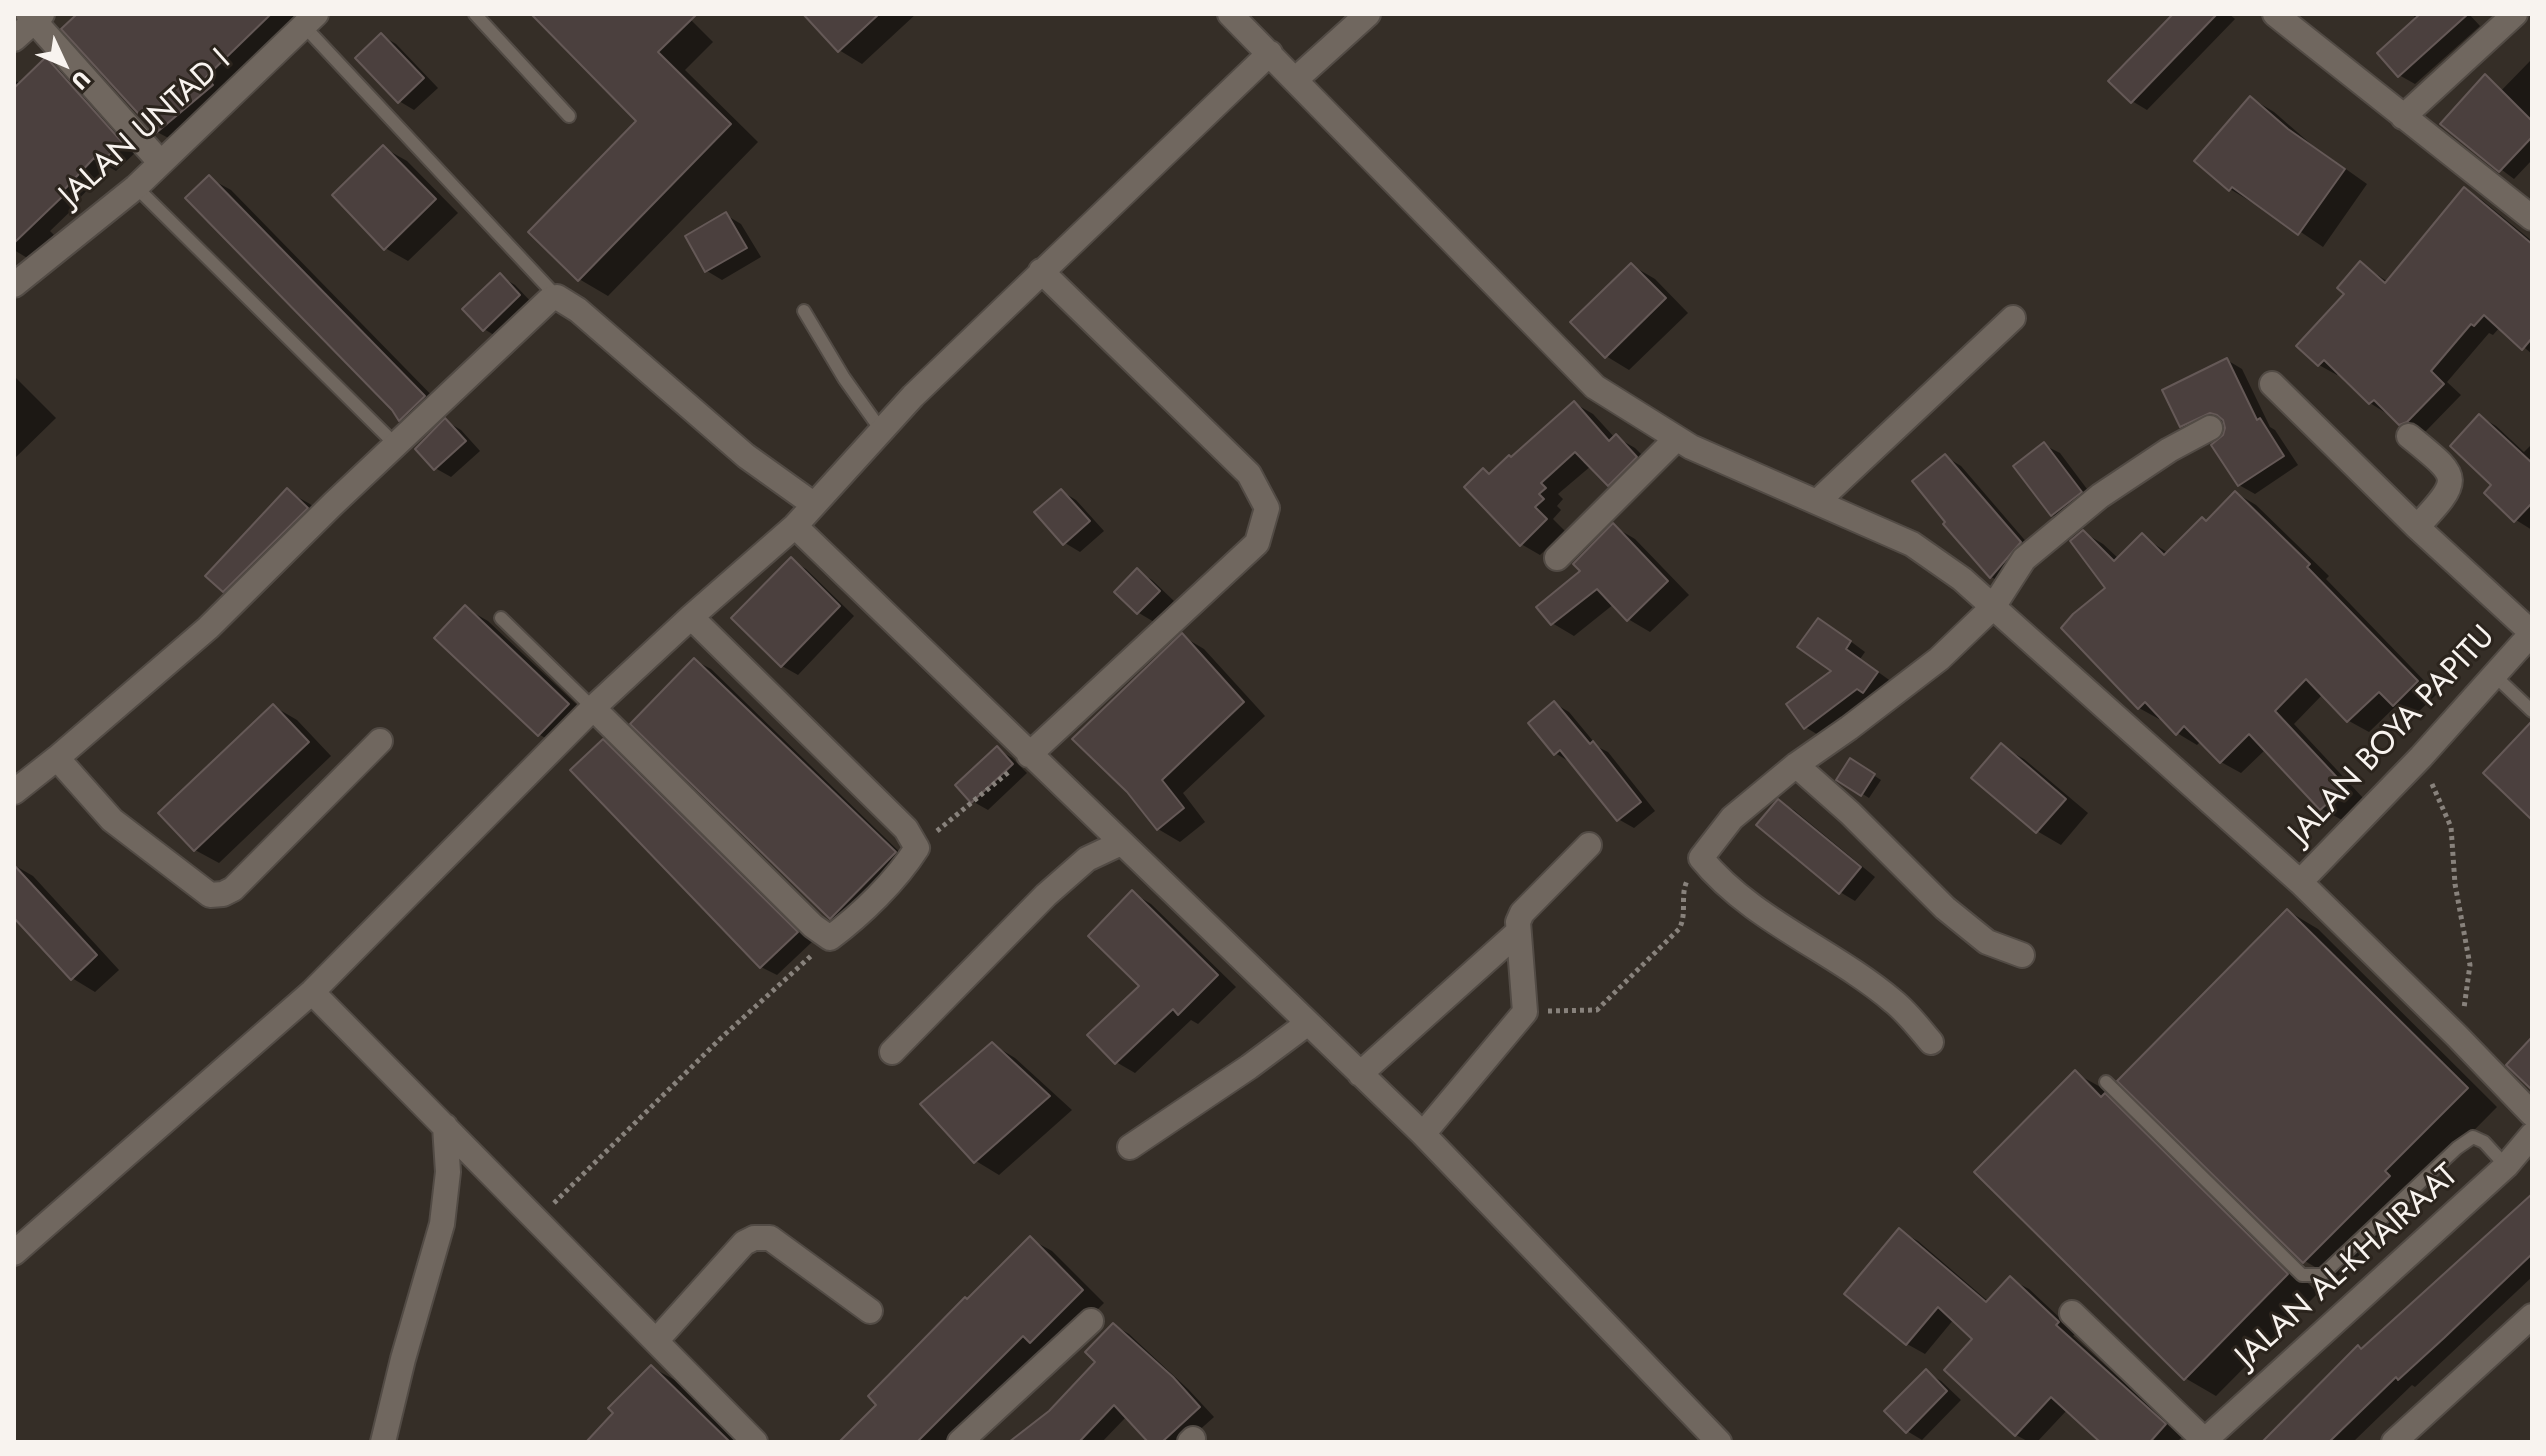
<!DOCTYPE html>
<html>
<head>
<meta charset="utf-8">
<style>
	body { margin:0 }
	#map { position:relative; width:2546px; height:1456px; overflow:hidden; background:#352e27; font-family:Jost,sans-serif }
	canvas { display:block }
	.frame { position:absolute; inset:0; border:16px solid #f8f3ef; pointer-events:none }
	.north { position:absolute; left:24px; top:24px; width:80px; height:80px; -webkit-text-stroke:6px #2b241d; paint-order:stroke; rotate:134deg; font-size:22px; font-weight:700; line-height:32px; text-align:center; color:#f8f3ef }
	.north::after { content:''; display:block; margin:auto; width:28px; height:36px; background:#f8f3ef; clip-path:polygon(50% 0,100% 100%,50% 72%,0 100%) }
</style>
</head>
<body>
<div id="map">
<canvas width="2546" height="1456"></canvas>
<div class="frame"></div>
<div class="north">U</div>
</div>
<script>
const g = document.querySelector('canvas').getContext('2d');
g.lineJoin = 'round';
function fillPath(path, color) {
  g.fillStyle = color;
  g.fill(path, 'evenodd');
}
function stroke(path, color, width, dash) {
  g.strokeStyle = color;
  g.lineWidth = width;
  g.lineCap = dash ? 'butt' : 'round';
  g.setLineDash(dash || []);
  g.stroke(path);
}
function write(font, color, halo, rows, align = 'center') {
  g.font = font + ' Jost,sans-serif';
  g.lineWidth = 6;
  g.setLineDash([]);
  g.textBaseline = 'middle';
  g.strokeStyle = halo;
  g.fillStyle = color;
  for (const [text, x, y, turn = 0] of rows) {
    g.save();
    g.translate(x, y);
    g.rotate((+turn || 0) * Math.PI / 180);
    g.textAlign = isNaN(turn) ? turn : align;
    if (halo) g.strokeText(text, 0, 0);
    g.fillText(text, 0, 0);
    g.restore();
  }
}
const shadow = new Path2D(`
	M 80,14 L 318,14 L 176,142 L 157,132 Z
	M 534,14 L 685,14 L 713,42 L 685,70 L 758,142 L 608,296 L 579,279 L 639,121 Z
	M 805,14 L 916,14 L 862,64 L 839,50 Z
	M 2176,14 L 2229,14 L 2235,19 L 2147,110 L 2132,101 Z
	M 2412,14 L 2469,14 L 2480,26 L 2415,84 L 2399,75 L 2417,20 Z
	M 381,35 L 396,44 L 438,88 L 414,110 L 399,101 Z
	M 46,59 L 62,68 L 136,152 L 116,171 L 109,167 L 76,202 L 78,204 L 50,231 L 54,235 L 29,259 L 14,250 L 14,81 L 22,83 Z
	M 2532,59 L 2532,160 L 2514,179 L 2457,136 Z
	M 2251,98 L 2274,112 L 2312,145 L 2367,184 L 2323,247 L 2255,201 L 2253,203 L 2230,189 Z
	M 384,148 L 407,161 L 458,213 L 408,261 L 385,248 Z
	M 209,178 L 231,190 L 446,410 L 422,432 L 401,419 Z
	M 2465,189 L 2482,200 L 2532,241 L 2532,354 L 2500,327 L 2493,335 L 2489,333 L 2447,382 L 2461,395 L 2426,431 L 2419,434 L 2370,403 L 2340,372 L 2337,375 L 2319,365 L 2360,263 L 2388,282 Z
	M 726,215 L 741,224 L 761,257 L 722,280 L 707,271 Z
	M 1631,265 L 1655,279 L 1688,313 L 1629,370 L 1606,356 Z
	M 500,276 L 515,285 L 534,305 L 499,338 L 484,329 Z
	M 2227,360 L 2242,369 L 2270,427 L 2275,430 L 2298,465 L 2255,494 L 2239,485 L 2224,438 L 2226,423 L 2220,422 L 2197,434 L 2181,426 Z
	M 14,376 L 56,418 L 14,459 Z
	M 1574,403 L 1593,414 L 1615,438 L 1616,437 L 1635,448 L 1655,468 L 1628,495 L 1609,485 L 1591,466 L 1558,494 L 1563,499 L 1557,506 L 1561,510 L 1553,519 L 1565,531 L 1540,555 L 1521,544 L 1484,471 L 1491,475 Z
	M 2479,416 L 2496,426 L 2524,452 L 2532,444 L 2532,530 L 2516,520 L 2494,485 Z
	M 446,421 L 461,430 L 480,451 L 451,477 L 435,468 Z
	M 2044,445 L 2060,453 L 2096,501 L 2068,524 L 2052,515 Z
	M 1946,457 L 1961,466 L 2035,552 L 2006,585 L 1991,577 L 1946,524 Z
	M 287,491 L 310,504 L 330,522 L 247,604 L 224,591 Z
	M 1061,491 L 1076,500 L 1104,531 L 1080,552 L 1065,543 Z
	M 2236,493 L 2256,505 L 2329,576 L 2326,579 L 2437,694 L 2414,716 L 2396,706 L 2369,732 L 2349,721 L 2323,694 L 2294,724 L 2364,799 L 2342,820 L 2322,809 L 2266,749 L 2241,773 L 2221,762 L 2201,741 L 2197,745 L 2177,733 L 2162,717 L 2159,719 L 2139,708 L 2108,588 L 2083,532 L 2103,544 L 2119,559 L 2142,536 L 2168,553 L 2207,522 Z
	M 1613,526 L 1635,539 L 1689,595 L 1650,632 L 1628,619 L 1614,604 L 1574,636 L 1552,623 L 1582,571 Z
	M 791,560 L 806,569 L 854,616 L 798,675 L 782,666 L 734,618 Z
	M 1137,571 L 1152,580 L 1174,601 L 1154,622 L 1139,613 L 1117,592 Z
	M 465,608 L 488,621 L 591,718 L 563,748 L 540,735 L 437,638 Z
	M 1834,629 L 1865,652 L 1860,659 L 1892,682 L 1820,736 L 1805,727 L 1834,671 Z
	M 1182,636 L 1204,649 L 1265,716 L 1183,793 L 1205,822 L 1180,842 L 1158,829 L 1145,809 Z
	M 694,660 L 711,669 L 911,863 L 847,927 L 831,918 Z
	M 1554,703 L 1569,712 L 1598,747 L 1608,752 L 1655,811 L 1634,828 L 1618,819 L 1570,762 L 1555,753 Z
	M 273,706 L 297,720 L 331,756 L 219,863 L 195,850 L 161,813 Z
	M 603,741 L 618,750 L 812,942 L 777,975 L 761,967 Z
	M 2001,746 L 2024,759 L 2088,813 L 2061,845 L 2037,831 L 1974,778 Z
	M 997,749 L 1012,758 L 1027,773 L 988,810 L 972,801 Z
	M 1850,760 L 1881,780 L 1869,798 L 1839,779 Z
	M 1779,802 L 1794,810 L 1875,877 L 1855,901 L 1840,892 Z
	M 14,865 L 33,876 L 119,970 L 95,992 L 72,978 L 14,915 Z
	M 1133,893 L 1151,904 L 1236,987 L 1198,1024 L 1191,1020 L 1135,1073 L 1116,1062 L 1142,986 Z
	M 2288,911 L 2318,929 L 2497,1107 L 2415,1190 L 2420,1195 L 2335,1279 L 2305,1261 Z
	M 992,1044 L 1015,1058 L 1072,1110 L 999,1175 L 976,1161 Z
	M 2075,1073 L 2106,1090 L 2120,1105 L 2136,1114 L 2318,1293 L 2216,1396 L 2185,1378 Z
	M 2532,1196 L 2532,1277 L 2415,1387 L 2412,1385 L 2353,1442 L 2265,1442 Z
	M 1900,1231 L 1918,1241 L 1989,1302 L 2010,1279 L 2029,1289 L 2076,1333 L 2073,1336 L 2183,1436 L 2177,1442 L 2104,1442 L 2068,1409 L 2037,1442 L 2029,1442 L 2016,1435 L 1946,1370 L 1975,1339 L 1954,1319 L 1925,1354 L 1907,1344 L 1847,1294 Z
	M 1030,1239 L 1052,1251 L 1104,1303 L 1053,1354 L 951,1442 L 844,1442 L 968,1301 Z
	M 1114,1325 L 1129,1334 L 1188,1389 L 1214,1417 L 1186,1442 L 1151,1442 L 1127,1416 L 1102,1442 L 1012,1442 L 1050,1412 L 1098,1362 Z
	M 651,1367 L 675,1380 L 738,1442 L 588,1442 L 616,1413 Z
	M 1926,1372 L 1941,1381 L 1961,1400 L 1922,1440 L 1907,1431 Z`);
const building = new Path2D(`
	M 77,14 L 271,14 L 206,77 L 213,85 L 156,133 L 61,29 Z
	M 531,14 L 697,14 L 658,52 L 731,124 L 578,281 L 528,232 L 636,121 Z
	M 803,14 L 879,14 L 838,52 Z
	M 2173,14 L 2217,14 L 2131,103 L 2108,81 Z
	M 2420,14 L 2468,14 L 2398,77 L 2377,53 Z
	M 381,33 L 424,78 L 398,103 L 355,58 Z
	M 46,57 L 122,142 L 100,164 L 94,158 L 62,192 L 64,195 L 14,243 L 14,88 Z
	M 2485,74 L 2532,121 L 2532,137 L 2499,172 L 2440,124 Z
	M 2250,96 L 2288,129 L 2345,169 L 2298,235 L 2232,187 L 2229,191 L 2194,161 Z
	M 383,145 L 436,199 L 384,250 L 332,195 Z
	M 209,175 L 425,396 L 399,421 L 392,410 L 185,198 Z
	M 2464,187 L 2532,244 L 2532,338 L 2522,350 L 2484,315 L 2474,326 L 2471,324 L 2431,371 L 2444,384 L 2407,422 L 2399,425 L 2374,400 L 2369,404 L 2324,360 L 2318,366 L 2296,346 L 2344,294 L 2337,288 L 2360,261 L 2385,283 Z
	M 726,212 L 747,248 L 705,272 L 685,236 Z
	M 1631,263 L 1666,298 L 1605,358 L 1570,322 Z
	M 500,273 L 520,295 L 483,331 L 462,309 Z
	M 2227,358 L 2257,420 L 2260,418 L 2284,456 L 2238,486 L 2211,445 L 2223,435 L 2225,428 L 2223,420 L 2217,415 L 2210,413 L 2180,427 L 2162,390 Z
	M 1574,401 L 1609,441 L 1616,434 L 1637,457 L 1608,486 L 1575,452 L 1541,483 L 1546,488 L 1539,494 L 1544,499 L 1535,507 L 1547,519 L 1520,546 L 1464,487 L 1483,468 L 1489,474 L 1509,455 L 1511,457 Z
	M 2479,414 L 2532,463 L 2532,503 L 2514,522 L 2484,493 L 2491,485 L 2450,446 Z
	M 445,418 L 466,441 L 434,470 L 415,449 Z
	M 2044,442 L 2082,492 L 2051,516 L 2013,466 Z
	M 1945,454 L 2021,542 L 1990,578 L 1943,524 L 1945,522 L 1912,481 Z
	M 287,488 L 308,508 L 223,592 L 205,576 Z
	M 1061,489 L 1090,521 L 1063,545 L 1034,512 Z
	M 2235,491 L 2310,564 L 2307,567 L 2418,681 L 2393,706 L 2379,692 L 2347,722 L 2306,679 L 2275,711 L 2346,787 L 2320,810 L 2249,734 L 2220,763 L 2184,726 L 2176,735 L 2145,702 L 2138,709 L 2061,628 L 2073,614 L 2105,588 L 2070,541 L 2083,530 L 2114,561 L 2142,533 L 2164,555 L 2202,517 L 2206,521 Z
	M 1613,523 L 1668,581 L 1627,621 L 1597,589 L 1551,625 L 1536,607 L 1580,571 L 1573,564 Z
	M 791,557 L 840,606 L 781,667 L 731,618 Z
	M 1137,568 L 1160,591 L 1137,614 L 1114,592 Z
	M 465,605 L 569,704 L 538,736 L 434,638 Z
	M 1818,618 L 1851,641 L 1846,649 L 1878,672 L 1863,693 L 1857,689 L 1804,729 L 1786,704 L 1831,671 L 1797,647 Z
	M 1182,633 L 1244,702 L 1162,780 L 1184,808 L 1157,830 L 1127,792 L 1072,739 Z
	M 694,658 L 896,852 L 830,919 L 630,724 Z
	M 1554,701 L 1590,744 L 1593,741 L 1641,802 L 1617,821 L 1560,750 L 1554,755 L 1528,723 Z
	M 273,704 L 309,742 L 194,851 L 158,813 Z
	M 2532,721 L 2532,820 L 2483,773 Z
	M 603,739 L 798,932 L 760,968 L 570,770 Z
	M 2001,743 L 2066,799 L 2036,833 L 1971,778 Z
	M 997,746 L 1013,764 L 971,803 L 955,785 Z
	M 1850,758 L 1875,774 L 1861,796 L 1836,780 Z
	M 1778,799 L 1861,867 L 1839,894 L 1756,825 Z
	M 14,865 L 97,955 L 71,980 L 14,918 Z
	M 1132,890 L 1218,975 L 1178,1015 L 1173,1009 L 1115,1064 L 1087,1035 L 1139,986 L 1088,936 Z
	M 2287,909 L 2468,1088 L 2385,1171 L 2390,1176 L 2303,1263 L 2117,1081 Z
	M 2532,1037 L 2532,1090 L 2506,1065 Z
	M 992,1042 L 1050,1096 L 974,1163 L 920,1104 Z
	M 2075,1070 L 2101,1097 L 2105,1093 L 2288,1274 L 2184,1380 L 1974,1172 Z
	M 2532,1194 L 2532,1254 L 2444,1338 L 2398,1380 L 2396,1377 L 2329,1442 L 2262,1442 L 2358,1345 L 2361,1349 Z
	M 1899,1228 L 1986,1302 L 2010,1276 L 2059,1322 L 2056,1325 L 2166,1424 L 2150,1442 L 2100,1442 L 2051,1397 L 2015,1436 L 1944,1370 L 1972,1339 L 1938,1307 L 1906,1345 L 1844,1294 Z
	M 1030,1236 L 1083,1290 L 1030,1343 L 1023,1336 L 917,1442 L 839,1442 L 876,1405 L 868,1396 L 965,1297 L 967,1299 Z
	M 1113,1323 L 1173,1377 L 1200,1407 L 1162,1442 L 1148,1442 L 1114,1405 L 1079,1442 L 1009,1442 L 1049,1411 L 1095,1362 L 1085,1352 Z
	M 651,1365 L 730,1442 L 586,1442 L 613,1413 L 608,1408 Z
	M 1926,1369 L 1947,1391 L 1906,1433 L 1884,1411 Z`);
const path = new Path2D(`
	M 2432,784 L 2451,827 L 2455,884 L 2470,965 L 2464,1008
	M 937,831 L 1010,771
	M 1548,1011 L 1597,1010 L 1679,929 C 1688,913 1679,895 1688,879
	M 554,1203 L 721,1038 L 812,955`);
const lane = new Path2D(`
	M 475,14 L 569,116
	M 304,26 L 557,297
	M 136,187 L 396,445
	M 804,311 L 844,378 L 881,430
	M 501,618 L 593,708
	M 2495,676 L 2532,711
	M 2106,1082 L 2302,1275 L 2322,1275 L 2457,1148 L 2473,1137 L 2484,1142 L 2506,1166`);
const street = new Path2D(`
	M 28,14 L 160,162
	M 1230,14 L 1595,387 L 1691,447 L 1912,544 L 1962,579 L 2300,882 L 2457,1036 L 2532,1114
	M 2275,14 L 2532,218
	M 14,39 L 42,14
	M 1295,80 L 1368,14
	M 2403,117 L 2515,14
	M 14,285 L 136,187 L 316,14
	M 2272,384 L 2417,527 L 2532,633
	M 2409,436 C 2460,478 2464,477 2417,527
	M 1817,502 L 2013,318
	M 795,526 L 1423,1134 L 1719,1442
	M 1557,558 L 1676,439
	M 593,708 L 813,926 L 830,938 C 862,914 896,881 917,848 L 906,829 L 691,617
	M 1029,755 L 1257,543 L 1267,508 L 1249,474 L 1041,271
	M 57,758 L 112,820 L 210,895 L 223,894 L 233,889 L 380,741
	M 1796,765 L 1850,813 L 1945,908 L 1987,942 L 2022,955
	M 14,792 L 57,758 L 208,628 L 333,504 L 549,300 L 557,297 L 578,310 L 746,456 L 813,504
	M 2300,882 L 2421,757 L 2532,633
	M 312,992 L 755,1442
	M 1931,1042 C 1919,1028 1907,1012 1893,1001 C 1833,950 1751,920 1701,858 L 1732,818 L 1796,765 L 1849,728 L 1939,659 L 1993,607 L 2024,559 L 2100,496 L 2169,450 L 2210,428
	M 892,1052 L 1046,895 L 1087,859 L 1121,843
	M 1360,1074 L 1517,933
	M 1423,1134 L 1525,1012 L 1518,922 L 1522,913 L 1589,845
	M 1130,1147 L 1249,1067 L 1308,1023
	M 14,1253 L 312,992 L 593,708 L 691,617 L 795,526 L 913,396 L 1270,53
	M 2072,1313 L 2205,1441
	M 656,1341 L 744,1243 L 754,1238 L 770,1238 L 870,1311
	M 383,1442 L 403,1359 L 442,1224 L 448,1172 L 445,1126
	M 960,1442 L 1091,1321
	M 1190,1442 L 1193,1439
	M 2203,1442 L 2506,1166 L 2532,1135
	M 2394,1442 L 2532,1316`);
const streetNames = [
	["JALAN UNTAD I",146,129,-42],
	["JALAN BOYA PAPITU",2393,736,-47],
	["JALAN AL-KHAIRAAT",2348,1267,-42]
];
fillPath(shadow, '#0007');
fillPath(building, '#4b403e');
stroke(building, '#655957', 2);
stroke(lane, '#524b45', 16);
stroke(street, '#524b45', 28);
stroke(path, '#88827c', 5, [4, 4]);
stroke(lane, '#70675f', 12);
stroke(street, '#70675f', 24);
write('32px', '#f8f3ef', '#2b241d', streetNames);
</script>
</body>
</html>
